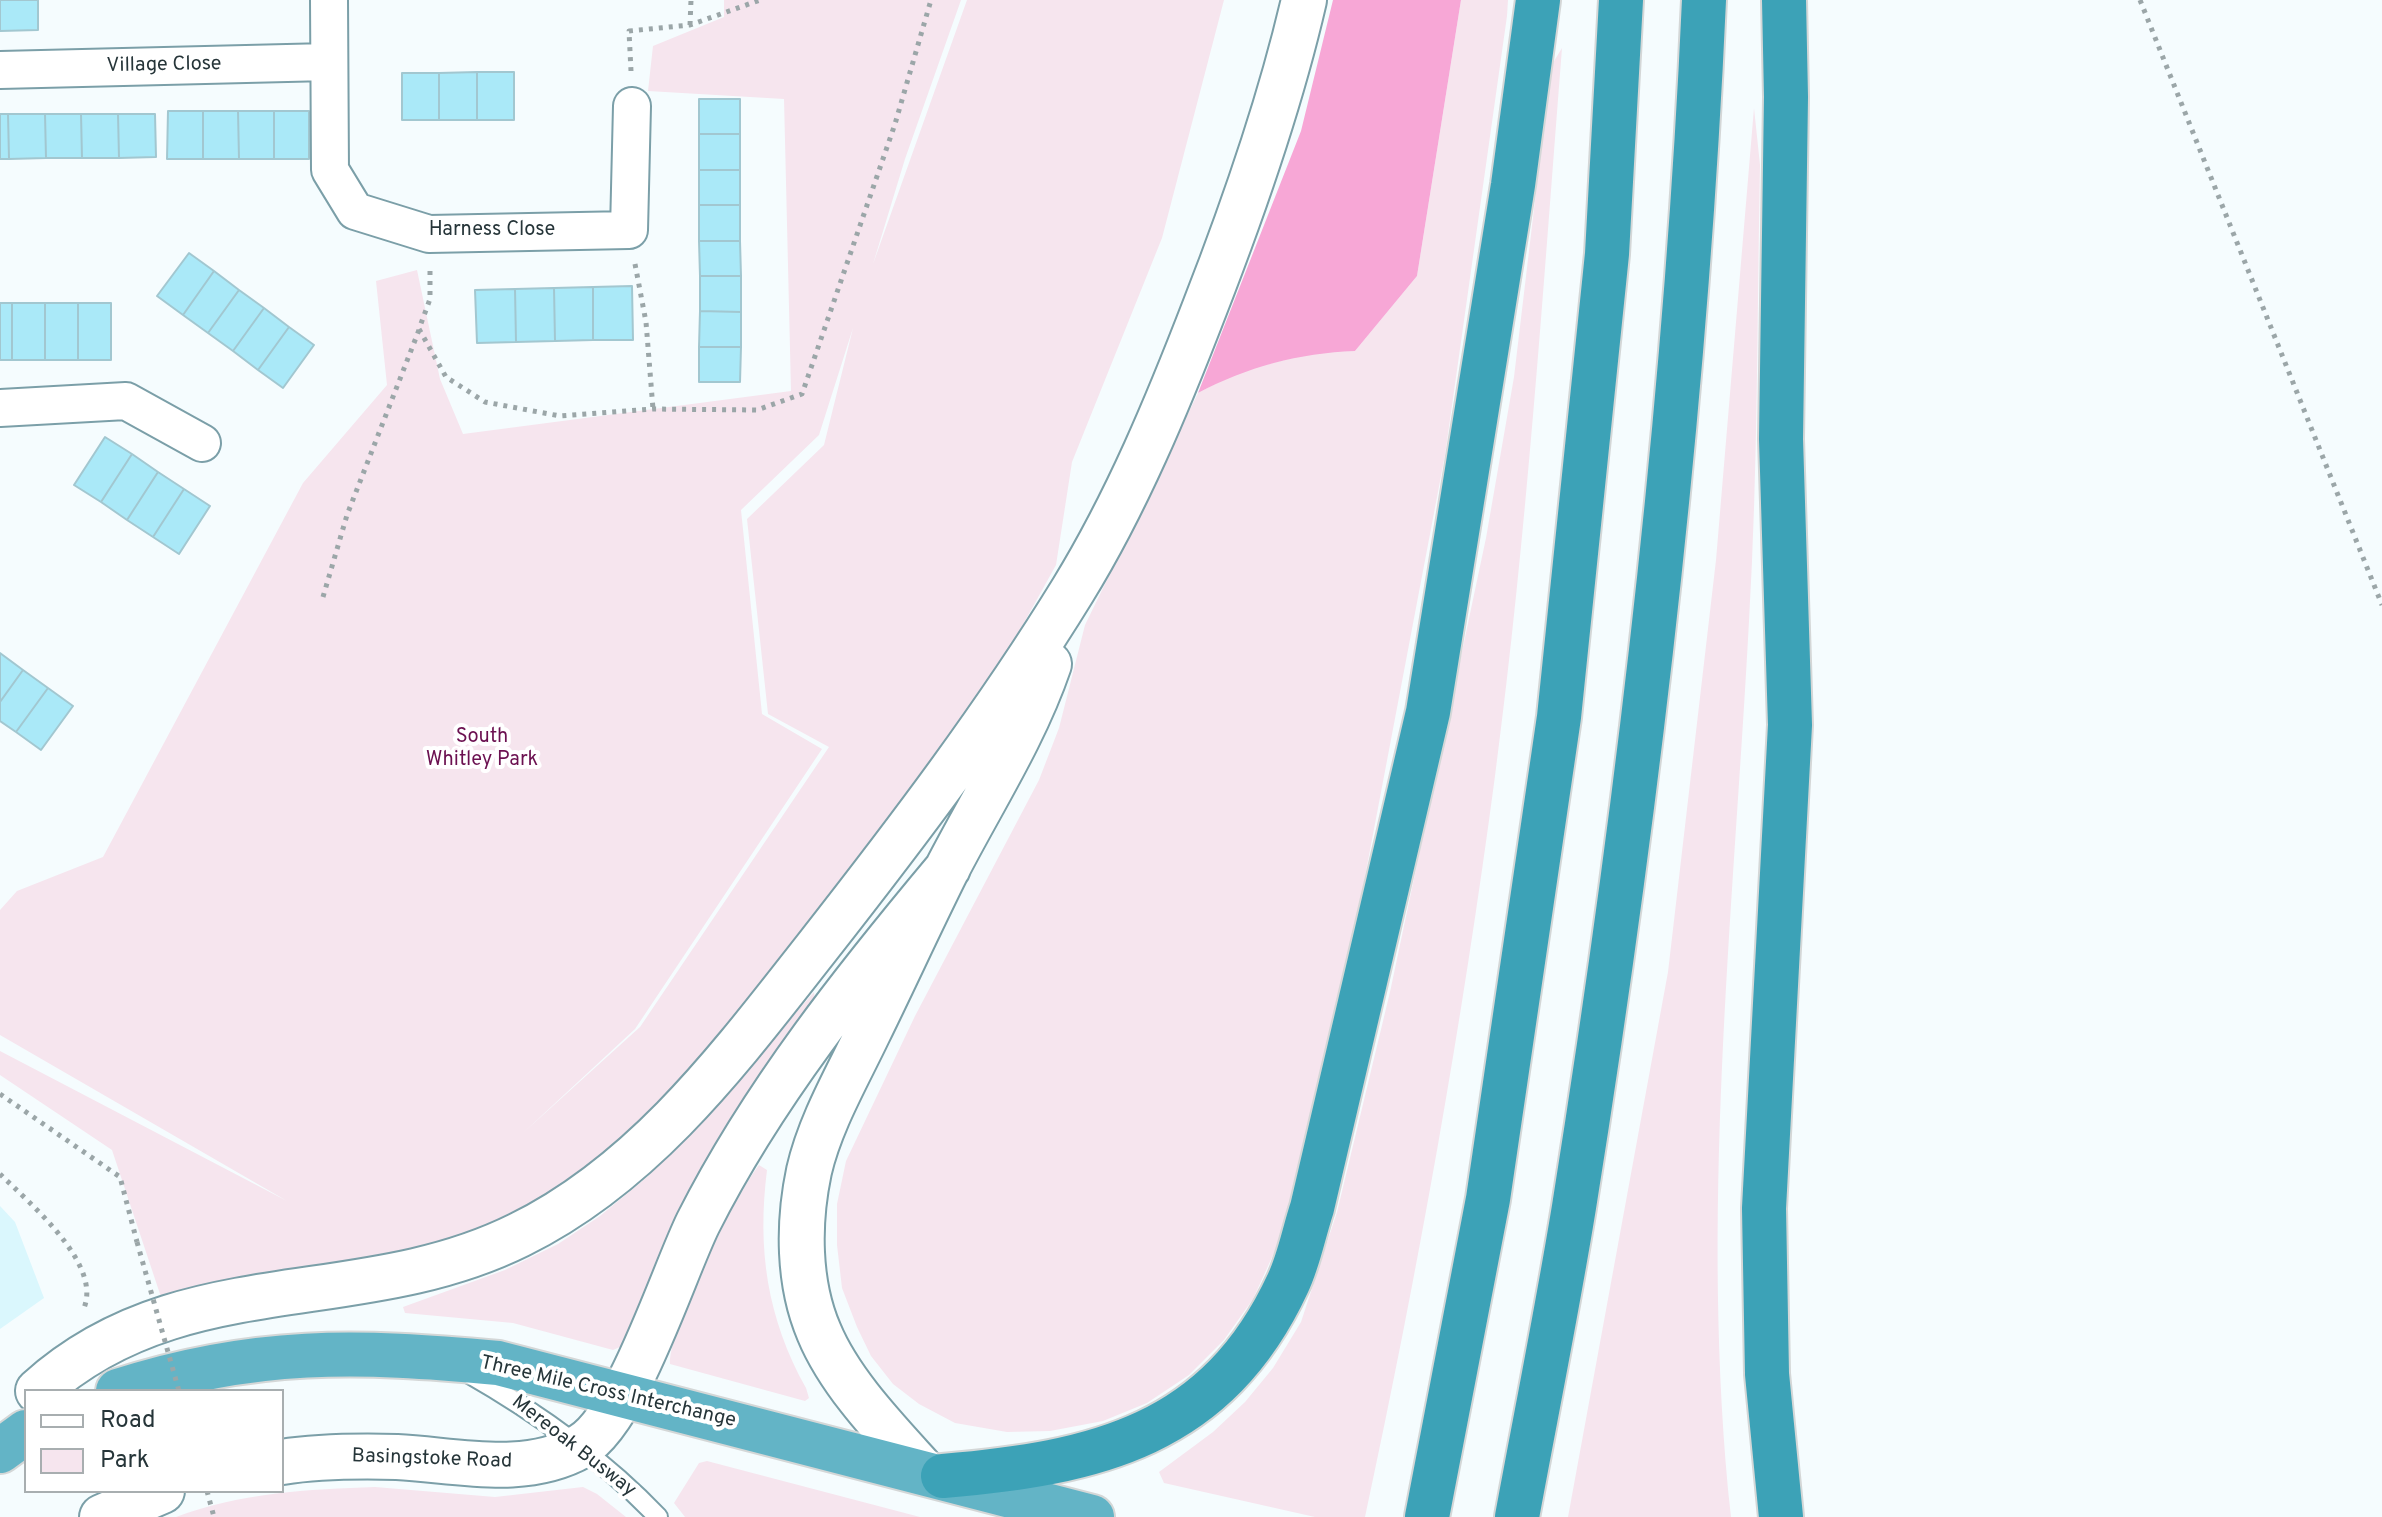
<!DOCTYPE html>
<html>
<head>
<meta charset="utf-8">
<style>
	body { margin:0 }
	#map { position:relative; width:2382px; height:1517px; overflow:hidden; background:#f5fcfe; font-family:Overpass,sans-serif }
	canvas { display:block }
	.legend { position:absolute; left:24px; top:1389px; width:260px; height:104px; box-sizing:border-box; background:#fff; border:2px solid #a8aeb0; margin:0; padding:10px 14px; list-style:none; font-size:24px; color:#263539 }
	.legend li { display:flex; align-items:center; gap:16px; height:40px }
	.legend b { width:40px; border:2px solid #a8aeb0 }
</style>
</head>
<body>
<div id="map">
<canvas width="2382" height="1517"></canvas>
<ul class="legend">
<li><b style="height:10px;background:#fff"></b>Road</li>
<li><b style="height:22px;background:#f6e5ee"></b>Park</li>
</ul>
</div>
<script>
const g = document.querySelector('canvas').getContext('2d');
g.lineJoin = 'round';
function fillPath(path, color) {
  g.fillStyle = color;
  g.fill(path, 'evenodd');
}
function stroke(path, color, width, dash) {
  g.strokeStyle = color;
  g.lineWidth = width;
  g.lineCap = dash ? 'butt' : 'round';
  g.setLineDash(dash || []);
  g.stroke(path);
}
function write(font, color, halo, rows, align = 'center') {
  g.font = font + ' Overpass,sans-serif';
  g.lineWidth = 8;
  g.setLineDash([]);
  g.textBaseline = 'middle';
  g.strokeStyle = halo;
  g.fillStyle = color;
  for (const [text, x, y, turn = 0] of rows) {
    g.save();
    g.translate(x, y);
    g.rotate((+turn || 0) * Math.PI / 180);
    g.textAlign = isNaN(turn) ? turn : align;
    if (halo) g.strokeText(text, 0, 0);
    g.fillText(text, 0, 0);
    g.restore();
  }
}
const built = new Path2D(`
	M 0,1206 L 15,1222 L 44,1298 L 0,1329 Z`);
const green = new Path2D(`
	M 724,0 L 961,0 L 905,159 L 873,264 L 967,0 L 1224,0 L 1162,238 L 1072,462 L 1056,565 L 984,695 L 914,803 L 616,1159 L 460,1248 L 161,1297 L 112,1150 L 0,1075 L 0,1051 L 287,1201 L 0,1035 L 0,910 L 17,891 L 103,857 L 303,483 L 387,385 L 376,281 L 417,270 L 440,379 L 463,434 L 791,391 L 784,99 L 648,91 L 653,46 L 724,17 ZM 853,328 L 824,445 L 747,519 L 768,714 L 829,747 L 640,1027 L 523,1133 L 635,1029 L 822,749 L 762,714 L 741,510 L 819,435 Z
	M 1461,0 L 1508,0 L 1507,16 L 1445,455 L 1344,987 L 1305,1171 L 1279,1242 L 1253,1299 L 1224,1340 L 1189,1375 L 1147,1403 L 1103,1421 L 1050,1431 L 1007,1432 L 955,1423 L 919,1404 L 893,1384 L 871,1356 L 857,1327 L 842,1288 L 837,1245 L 837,1204 L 846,1161 L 915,1016 L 1039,780 L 1059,728 L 1085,625 L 1198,393 L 1237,372 L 1316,352 L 1355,351 L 1417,276 Z
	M 1562,48 C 1543,290 1527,534 1495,776 C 1462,1025 1418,1271 1365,1517 L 1315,1517 L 1164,1483 L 1159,1472 L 1213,1432 L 1245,1402 L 1273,1368 L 1301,1322 L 1337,1212 L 1390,992 L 1486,538 L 1514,377 L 1551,66 Z
	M 1754,108 L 1760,165 C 1757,316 1758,469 1749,621 C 1733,920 1699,1218 1731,1517 L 1568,1517 L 1668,972 L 1716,560 Z
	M 814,992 L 815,1001 L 680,1220 L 620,1347 L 613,1350 L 513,1323 L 405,1313 L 403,1307 L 505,1270 L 558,1244 L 600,1216 L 647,1177 L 697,1126 Z
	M 759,1165 L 767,1170 C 757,1249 767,1318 806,1388 L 809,1398 L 805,1401 L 670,1364 C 668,1330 736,1194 759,1165 Z
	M 707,1461 L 920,1517 L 685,1517 L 674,1503 L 699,1463 Z
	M 375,1487 L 495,1497 L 583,1487 L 597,1494 L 626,1517 L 176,1517 C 239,1493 310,1489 375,1487 Z`);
const forest = new Path2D(`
	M 1333,0 L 1461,0 L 1417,276 L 1355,351 C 1299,353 1247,367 1198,393 L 1301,131 Z`);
const building = new Path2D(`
	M 0,0 L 38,0 L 38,30 L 0,31 Z
	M 477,72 L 514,72 L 514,120 L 477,120 Z
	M 477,72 L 477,120 L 439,120 L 439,73 Z
	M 402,73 L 439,73 L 439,120 L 402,120 Z
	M 699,99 L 740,99 L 740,134 L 699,134 Z
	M 168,111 L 203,111 L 203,159 L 167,159 Z
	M 203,111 L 238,111 L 239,159 L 203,159 Z
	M 238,111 L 274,111 L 274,159 L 239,159 Z
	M 274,111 L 309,111 L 309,159 L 274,159 Z
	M 0,114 L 8,114 L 9,159 L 0,159 Z
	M 8,114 L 45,114 L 46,158 L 9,159 Z
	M 45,114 L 81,114 L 82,158 L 46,158 Z
	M 81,114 L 118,114 L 119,158 L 82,158 Z
	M 118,114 L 155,114 L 156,157 L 119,158 Z
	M 699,134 L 740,134 L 740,170 L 699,170 Z
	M 699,170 L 740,170 L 740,205 L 699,205 Z
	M 699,205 L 740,205 L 740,241 L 699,241 Z
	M 699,241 L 740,241 L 741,276 L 700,276 Z
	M 189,253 L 214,271 L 183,315 L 157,296 Z
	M 214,271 L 239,290 L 208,333 L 183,315 Z
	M 700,276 L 741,276 L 741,312 L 700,311 Z
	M 632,286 L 633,340 L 593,340 L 593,287 Z
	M 593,287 L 593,340 L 555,341 L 554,288 Z
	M 554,288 L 555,341 L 516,342 L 515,289 Z
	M 515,289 L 516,342 L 477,343 L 475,290 Z
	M 239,290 L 264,308 L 233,351 L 208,333 Z
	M 0,303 L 12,303 L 12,360 L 0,360 Z
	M 12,303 L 45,303 L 45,360 L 12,360 Z
	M 45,303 L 78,303 L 78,360 L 45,360 Z
	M 78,303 L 111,303 L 111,360 L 78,360 Z
	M 264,308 L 289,327 L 258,370 L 233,351 Z
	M 700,311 L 741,312 L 741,347 L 699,347 Z
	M 289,327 L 314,345 L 283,388 L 258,370 Z
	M 699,347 L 741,347 L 740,382 L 699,382 Z
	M 105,437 L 132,454 L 101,502 L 74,485 Z
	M 132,454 L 158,472 L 127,520 L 101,502 Z
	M 158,472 L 184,489 L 153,537 L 127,520 Z
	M 184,489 L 210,506 L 179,554 L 153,537 Z
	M 0,653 L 23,670 L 0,702 Z
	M 23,670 L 48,688 L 16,732 L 0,721 L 0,702 Z
	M 48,688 L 73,706 L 41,750 L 16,732 Z`);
const path = new Path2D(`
	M 2140,0 L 2382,605
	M 690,25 L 691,0
	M 631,71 L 629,31 L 690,25 L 760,0
	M 635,264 L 646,322 L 653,409
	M 430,271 L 430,299 L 419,329 L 446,377 L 485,402 L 560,416 L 653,409 L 757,410 L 802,394 L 895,124 L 931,0
	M 323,597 L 347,515 L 419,330
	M 0,1094 L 120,1177 L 137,1242
	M 0,1174 C 29,1203 102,1263 84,1308
	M 207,1491 L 214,1517`);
const service = new Path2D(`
	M 466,1372 C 536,1412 602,1458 658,1517`);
const minor = new Path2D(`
	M 329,0 L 330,170 L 355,211 L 429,234 L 629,230 L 632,106
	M 0,70 L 328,62
	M 0,408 L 126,401 L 202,443`);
const secondary = new Path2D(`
	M 38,1391 C 179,1263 358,1315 519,1235 C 645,1173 730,1058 815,950 C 906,834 995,717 1073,590 C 1127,502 1168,403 1205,307 C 1244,207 1280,104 1304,0
	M 282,1462 C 320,1456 359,1456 397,1457 C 457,1460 525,1478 581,1446 C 627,1420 673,1274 698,1223 C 763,1094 856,978 948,868
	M 924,1472 C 887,1431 840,1383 819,1332 C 798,1283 798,1223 809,1171 C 820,1123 847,1077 868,1033 C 895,978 920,923 947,869 C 982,801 1024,737 1049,664
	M 102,1517 L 162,1491`);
const trunk = new Path2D(`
	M 118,1391 C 253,1347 359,1350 498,1363 L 1092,1517
	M 0,1451 L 26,1432`);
const motorway = new Path2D(`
	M 943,1476 C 1096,1463 1217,1436 1288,1283 C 1299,1260 1304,1232 1312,1208 L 1428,712 L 1513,185 L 1538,0
	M 1427,1517 L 1488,1199 L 1559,717 L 1607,254 L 1621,0
	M 1517,1517 C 1536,1414 1557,1311 1574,1207 C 1638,808 1686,404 1704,0
	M 1781,1517 L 1767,1374 L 1764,1208 L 1790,725 L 1781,439 L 1786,97 L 1784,0`);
const pathBridge = new Path2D(`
	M 137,1242 L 179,1391`);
const streetNames = [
	["Village Close",164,66,-1],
	["Harness Close",492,231],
	["Three Mile Cross Interchange",608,1393,13],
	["Mereoak Busway",573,1447,38],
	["Basingstoke Road",432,1460,2]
];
const parkNames = [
	["South",482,738],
	["Whitley Park",482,761]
];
fillPath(built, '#daf7fd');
fillPath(green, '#f6e5ee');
fillPath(forest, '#f7a7d6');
fillPath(building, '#aae9f8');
stroke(building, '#a2c7d0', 2);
stroke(service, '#7b9fa8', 22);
stroke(minor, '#7b9fa8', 40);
stroke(secondary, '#7b9fa8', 48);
stroke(trunk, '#d4d7d7', 48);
stroke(motorway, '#d4d7d7', 48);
stroke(path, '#9ba6a8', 5, [4, 6]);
stroke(service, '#fff', 18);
stroke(minor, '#fff', 36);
stroke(secondary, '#fff', 44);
stroke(trunk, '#63b4c6', 44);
stroke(motorway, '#3ca2b7', 44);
stroke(pathBridge, '#9ba6a8', 5, [4, 6]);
write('20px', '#263539', '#fff', streetNames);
write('20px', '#6b1050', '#fff', parkNames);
</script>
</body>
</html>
